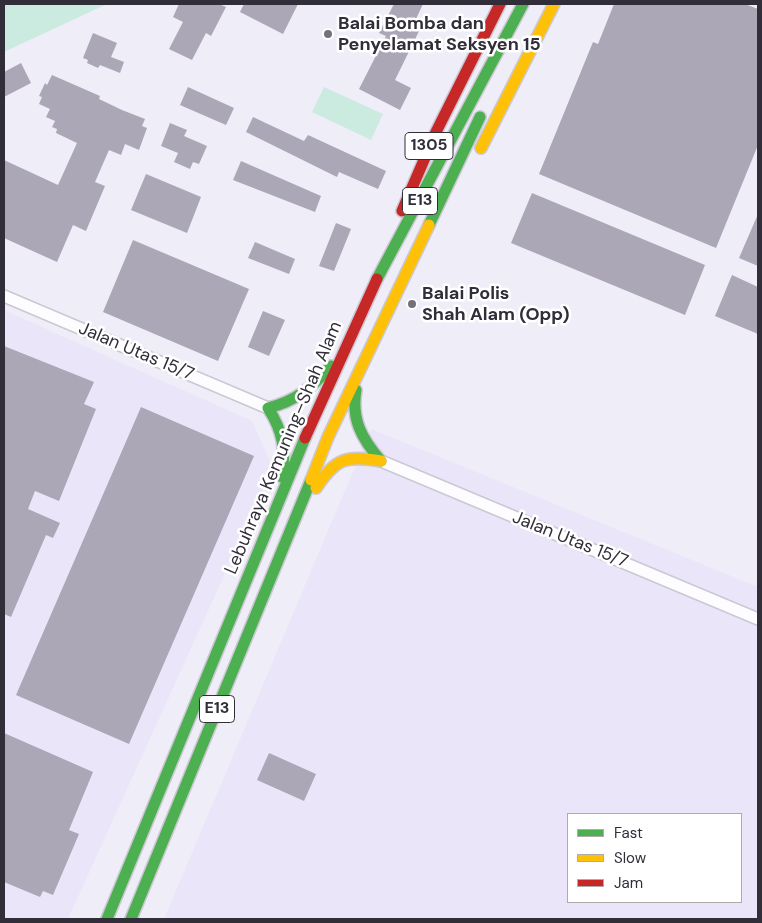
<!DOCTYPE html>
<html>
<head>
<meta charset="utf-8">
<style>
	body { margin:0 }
	#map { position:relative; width:762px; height:923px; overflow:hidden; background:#efedf7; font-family:"DM Sans",sans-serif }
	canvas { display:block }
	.frame { position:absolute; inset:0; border:5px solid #312d39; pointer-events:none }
	.legend { position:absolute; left:567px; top:813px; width:175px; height:90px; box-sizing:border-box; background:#fff; border:1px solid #adabb0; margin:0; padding:6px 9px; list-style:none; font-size:15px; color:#312d39 }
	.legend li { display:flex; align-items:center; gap:10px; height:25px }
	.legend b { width:25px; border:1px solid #adabb0 }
</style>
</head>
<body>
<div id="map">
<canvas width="762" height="923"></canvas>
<div class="frame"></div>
<ul class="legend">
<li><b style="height:6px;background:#4caf50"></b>Fast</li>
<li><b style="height:6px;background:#ffc107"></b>Slow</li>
<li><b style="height:6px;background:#c62828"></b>Jam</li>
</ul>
</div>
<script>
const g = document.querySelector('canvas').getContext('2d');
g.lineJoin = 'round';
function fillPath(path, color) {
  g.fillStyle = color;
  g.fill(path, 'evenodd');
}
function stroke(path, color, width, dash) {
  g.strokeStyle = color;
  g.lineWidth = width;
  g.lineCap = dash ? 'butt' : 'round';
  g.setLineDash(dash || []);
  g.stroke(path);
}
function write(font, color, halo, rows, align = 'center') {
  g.font = font + ' "DM Sans",sans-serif';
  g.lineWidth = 5;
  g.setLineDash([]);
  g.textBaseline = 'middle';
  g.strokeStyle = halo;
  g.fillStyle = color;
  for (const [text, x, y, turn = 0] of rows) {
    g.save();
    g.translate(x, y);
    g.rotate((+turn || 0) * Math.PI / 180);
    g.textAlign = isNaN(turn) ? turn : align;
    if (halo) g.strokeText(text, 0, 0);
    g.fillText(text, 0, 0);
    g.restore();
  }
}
const built = new Path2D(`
	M 4,310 L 252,421 L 273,468 L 68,919 L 4,919 Z
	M 371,429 L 758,587 L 758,919 L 164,919 ZM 568,814 L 741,814 L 741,902 L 568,902 Z`);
const green = new Path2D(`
	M 4,4 L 107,4 L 4,52 Z
	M 324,87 L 383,114 L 371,140 L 312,112 Z`);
const building = new Path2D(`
	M 179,4 L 219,4 L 226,7 L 211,36 L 206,33 L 192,60 L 169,49 L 183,22 L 173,17 Z
	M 244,4 L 298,4 L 283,34 L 240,12 Z
	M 394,4 L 423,4 L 415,21 L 422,25 L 395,80 L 411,88 L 400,110 L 359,89 L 386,36 L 379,33 Z
	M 614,4 L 745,4 L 758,9 L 758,145 L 716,248 L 539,174 L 593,42 L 598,44 Z
	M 93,33 L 117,43 L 111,57 L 124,62 L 120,73 L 100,65 L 98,68 L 87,63 L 88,60 L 83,58 Z
	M 21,63 L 31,83 L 4,97 L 4,72 Z
	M 52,75 L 100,96 L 99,99 L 122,110 L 145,119 L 142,126 L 147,128 L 139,150 L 125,144 L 121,155 L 109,150 L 95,182 L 105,186 L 86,231 L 73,225 L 57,262 L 4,238 L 4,160 L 58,185 L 77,143 L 56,133 L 57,129 L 52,127 L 55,121 L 46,117 L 50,109 L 39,104 L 42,97 L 39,96 L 45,83 L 47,85 Z
	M 188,87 L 234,108 L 226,125 L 180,105 Z
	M 253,117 L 304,141 L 308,135 L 386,171 L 378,189 L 339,172 L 337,177 L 246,132 Z
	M 170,123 L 187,130 L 184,136 L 207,146 L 199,164 L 193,162 L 190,169 L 174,162 L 178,153 L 161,146 Z
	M 241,161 L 321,196 L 315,212 L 233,180 Z
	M 146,174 L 201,197 L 187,233 L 131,210 Z
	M 532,193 L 705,265 L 685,315 L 511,243 Z
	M 758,214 L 758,266 L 739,258 Z
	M 336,223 L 351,229 L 334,271 L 319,266 Z
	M 133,240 L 249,289 L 218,361 L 103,312 Z
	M 255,242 L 295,259 L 289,274 L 248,258 Z
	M 732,275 L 758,287 L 758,334 L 715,316 Z
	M 263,311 L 285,320 L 269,356 L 248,347 Z
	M 4,346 L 94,382 L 84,404 L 96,409 L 59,501 L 35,491 L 28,509 L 60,523 L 53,538 L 46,535 L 11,617 L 4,614 Z
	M 141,407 L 254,456 L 129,744 L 16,695 Z
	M 4,733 L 93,772 L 69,830 L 79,834 L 53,895 L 43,891 L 40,897 L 4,882 Z
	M 269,753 L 316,774 L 304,801 L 257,780 Z`);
const street = new Path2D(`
	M 4,296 L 268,408
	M 381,461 L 758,619`);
const fast = new Path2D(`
	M 429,225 L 480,117
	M 377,279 L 523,4
	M 356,390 C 351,420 362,439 381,461
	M 282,477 C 286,450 283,431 268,408 C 296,401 313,387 331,366
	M 107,919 L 305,438
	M 131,919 L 311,480`);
const slow = new Path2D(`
	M 481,148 L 554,4
	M 311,480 L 328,437 L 429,225
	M 316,488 C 336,458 346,455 381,461`);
const jam = new Path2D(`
	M 402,211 L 436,132 L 500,4
	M 305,438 L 377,279`);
const markers = [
	[328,34,5,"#74707c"],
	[412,304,5,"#74707c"]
];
const shields = [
	[429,146,48],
	[420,201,35],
	[217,709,35]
];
const shieldNames = [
	["1305",429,146],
	["E13",420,201],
	["E13",217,709]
];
const poiNames = [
	["Balai Bomba dan",338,24],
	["Penyelamat Seksyen 15",338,45],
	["Balai Polis",422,294],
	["Shah Alam (Opp)",422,315]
];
const streetNames = [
	["Jalan Utas 15/7",136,352,23],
	["Lebuhraya Kemuning–Shah Alam",284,448,-67],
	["Jalan Utas 15/7",570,540,22]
];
fillPath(built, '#ebe5fa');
fillPath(green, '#ccebe0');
fillPath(building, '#aba7b7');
stroke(street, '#cbc8d3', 14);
stroke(fast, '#cbc8d3', 14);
stroke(slow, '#cbc8d3', 14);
stroke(jam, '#cbc8d3', 14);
stroke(street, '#fdfcfe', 11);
stroke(fast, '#4caf50', 11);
stroke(slow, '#ffc107', 11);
stroke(jam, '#c62828', 11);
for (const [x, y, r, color] of markers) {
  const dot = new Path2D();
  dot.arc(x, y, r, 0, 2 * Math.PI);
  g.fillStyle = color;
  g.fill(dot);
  stroke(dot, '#fff', 2);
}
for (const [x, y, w] of shields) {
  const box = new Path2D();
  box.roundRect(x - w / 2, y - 13.5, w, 27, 4);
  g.fillStyle = '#fff';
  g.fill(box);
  stroke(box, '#312d39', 1);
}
write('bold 16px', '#312d39', null, shieldNames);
write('bold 18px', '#312d39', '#fff', poiNames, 'left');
write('18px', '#312d39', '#fff', streetNames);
</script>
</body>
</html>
